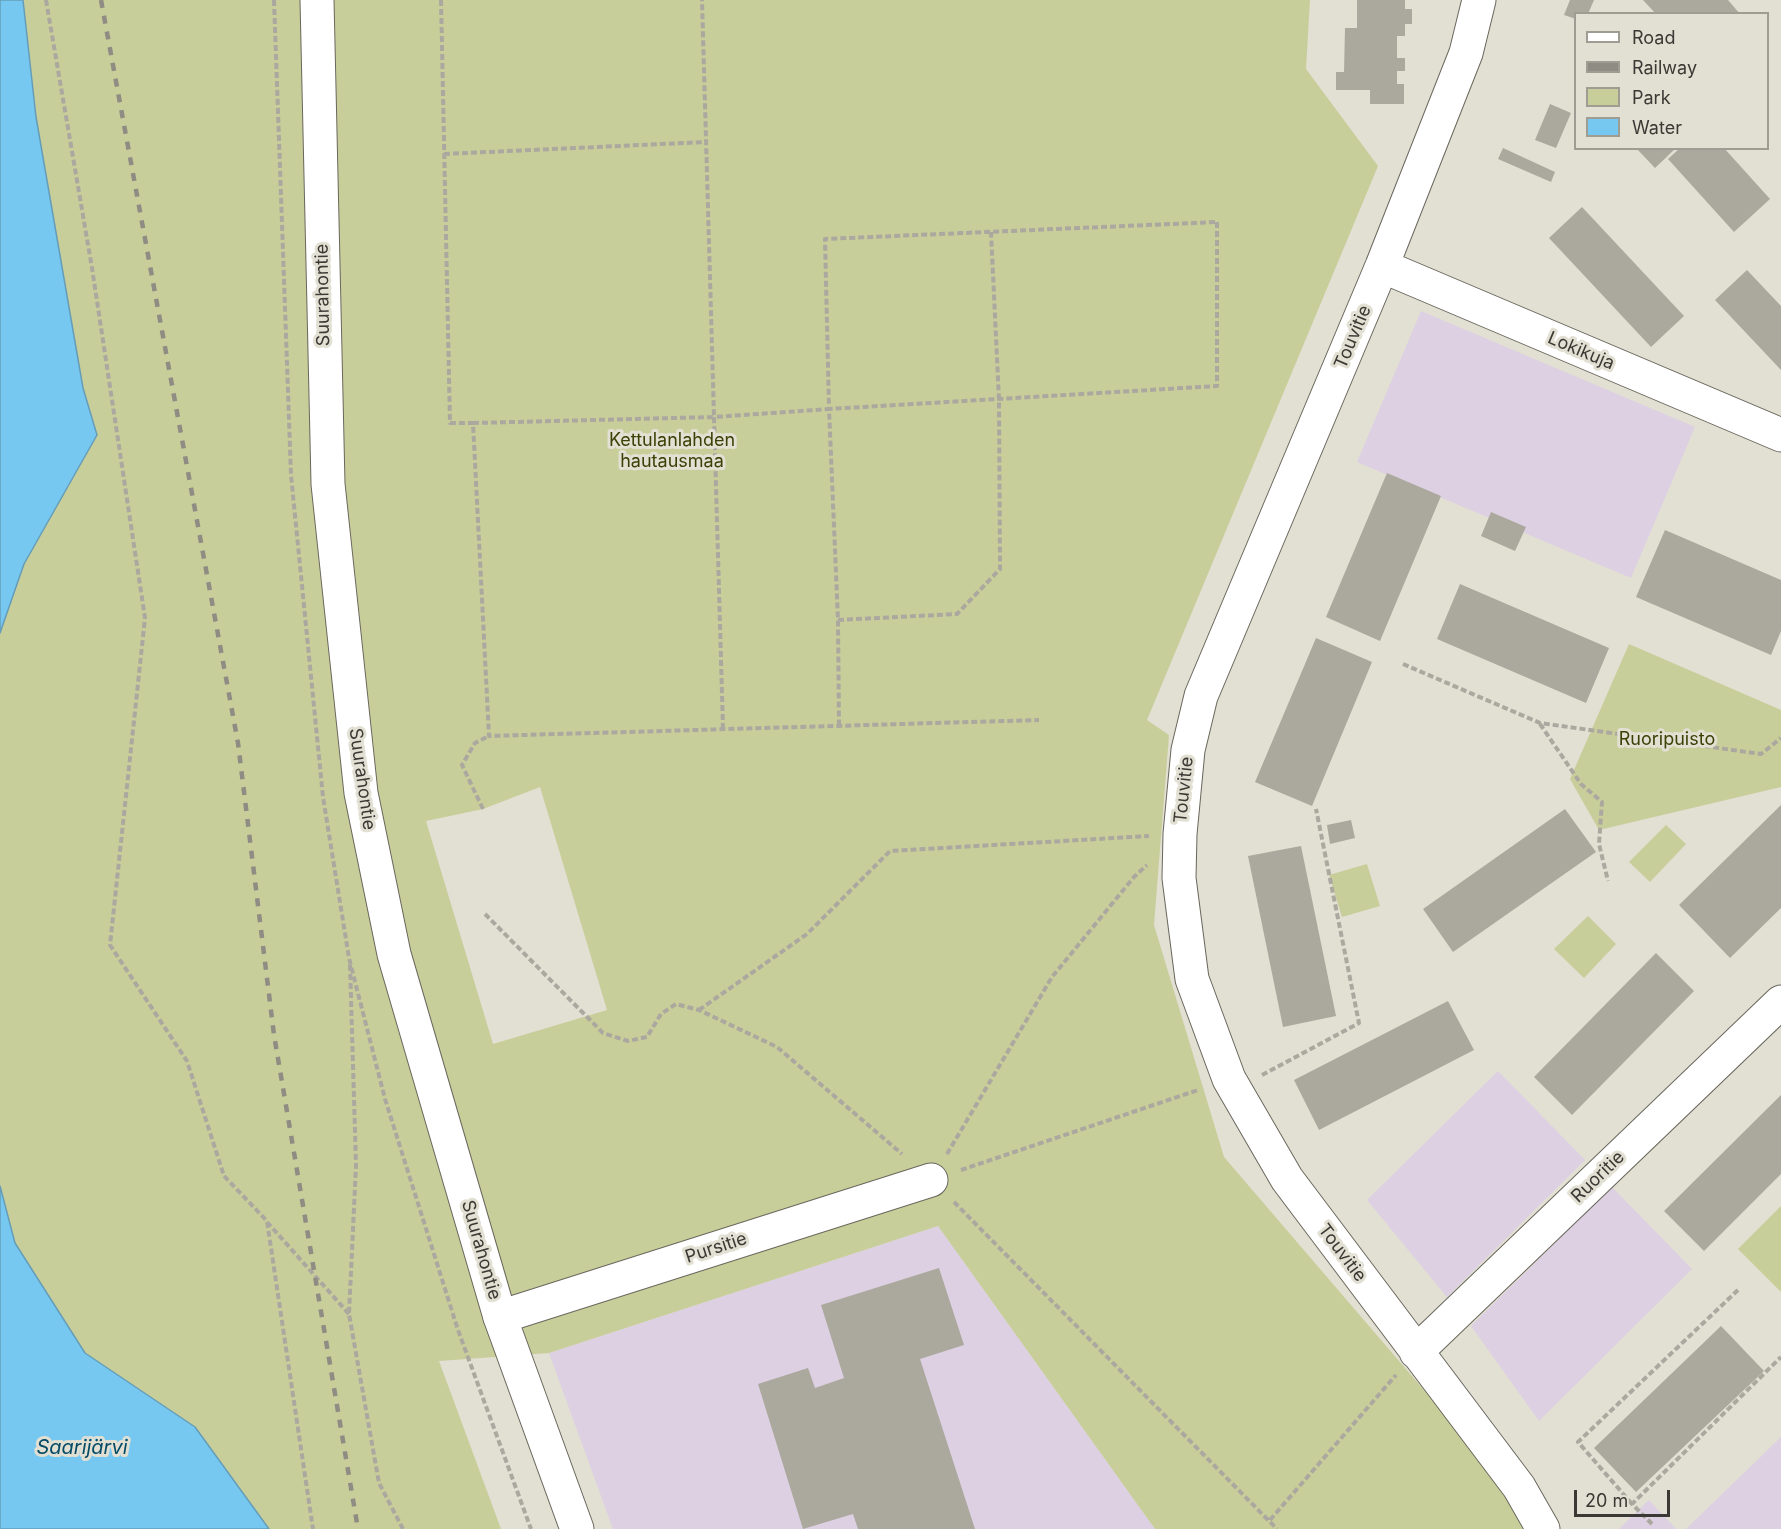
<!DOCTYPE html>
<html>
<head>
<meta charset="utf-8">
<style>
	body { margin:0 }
	#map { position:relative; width:1781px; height:1529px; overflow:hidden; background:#e2dfd3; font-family:Inter,sans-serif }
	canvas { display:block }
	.legend { position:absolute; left:1574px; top:12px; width:195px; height:138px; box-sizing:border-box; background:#e2dfd3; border:2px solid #9f9d93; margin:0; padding:8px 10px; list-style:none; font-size:18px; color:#3a3934 }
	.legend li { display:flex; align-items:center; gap:12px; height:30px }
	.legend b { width:30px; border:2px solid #9f9d93 }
	.scale { position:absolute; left:1574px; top:1490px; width:96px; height:27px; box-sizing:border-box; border:3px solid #3a3934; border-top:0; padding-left:8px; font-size:18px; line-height:21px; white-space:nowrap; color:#3a3934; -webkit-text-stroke:4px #e2dfd3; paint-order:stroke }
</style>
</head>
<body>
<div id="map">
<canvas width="1781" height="1529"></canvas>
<ul class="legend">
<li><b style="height:8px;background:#fff"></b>Road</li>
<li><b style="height:8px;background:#8e8c83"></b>Railway</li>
<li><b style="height:16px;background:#c8ce9a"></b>Park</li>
<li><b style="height:16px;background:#77c8f0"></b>Water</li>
</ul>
<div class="scale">20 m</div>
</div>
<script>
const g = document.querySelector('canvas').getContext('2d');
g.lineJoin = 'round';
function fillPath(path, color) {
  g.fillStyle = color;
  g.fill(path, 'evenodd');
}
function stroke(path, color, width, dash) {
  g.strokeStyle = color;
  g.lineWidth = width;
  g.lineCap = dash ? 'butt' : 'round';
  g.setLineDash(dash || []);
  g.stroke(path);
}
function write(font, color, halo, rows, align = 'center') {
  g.font = font + ' Inter,sans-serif';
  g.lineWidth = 6;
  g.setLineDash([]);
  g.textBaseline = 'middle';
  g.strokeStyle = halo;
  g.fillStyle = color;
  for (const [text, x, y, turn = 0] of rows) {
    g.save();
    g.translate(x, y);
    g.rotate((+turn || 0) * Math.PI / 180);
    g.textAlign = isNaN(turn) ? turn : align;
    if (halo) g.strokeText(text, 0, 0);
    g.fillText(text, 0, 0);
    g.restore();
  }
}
const industrial = new Path2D(`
	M 1421,311 L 1695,427 L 1631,578 L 1357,462 Z
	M 1498,1071 L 1585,1160 L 1447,1297 L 1367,1200 Z
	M 1612,1187 L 1692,1269 L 1539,1421 L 1471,1326 Z
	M 938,1226 L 1155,1529 L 613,1529 L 549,1353 Z
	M 1781,1437 L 1781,1529 L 1686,1529 Z
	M 1649,1500 L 1676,1529 L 1619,1529 Z`);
const green = new Path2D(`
	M 23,0 L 1310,0 L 1306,69 L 1378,166 L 1147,720 L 1169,735 L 1154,925 L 1224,1157 L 1520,1502 L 1530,1529 L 1155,1529 L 938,1226 L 549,1353 L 439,1361 L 501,1529 L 269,1529 L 195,1427 L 85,1353 L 15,1243 L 0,1186 L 0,633 L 24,564 L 97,435 L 83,388 L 36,117 ZM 540,787 L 607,1010 L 493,1044 L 426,821 L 483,809 Z
	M 1629,644 L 1781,710 L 1781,787 L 1599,830 L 1570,779 Z
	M 1666,825 L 1686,844 L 1650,882 L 1629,862 Z
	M 1367,864 L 1380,906 L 1342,917 L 1329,875 Z
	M 1588,916 L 1616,944 L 1584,978 L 1554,949 Z
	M 1781,1206 L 1781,1292 L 1738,1249 Z`);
const water = new Path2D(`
	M 0,0 L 23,0 L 36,117 L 83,388 L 97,435 L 24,564 L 0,633 Z
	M 0,1186 L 15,1243 L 85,1353 L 195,1427 L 269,1529 L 0,1529 Z`);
const building = new Path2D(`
	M 1357,0 L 1405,0 L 1405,9 L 1412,9 L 1412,24 L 1405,24 L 1405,36 L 1397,36 L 1397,58 L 1405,58 L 1405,71 L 1397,71 L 1397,84 L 1404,84 L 1404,104 L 1370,104 L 1370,90 L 1336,90 L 1336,72 L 1344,72 L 1345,28 L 1357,28 Z
	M 1570,0 L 1594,0 L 1588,14 L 1576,14 L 1576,19 L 1564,15 Z
	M 1643,0 L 1728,0 L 1740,14 L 1656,14 Z
	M 1550,104 L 1571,113 L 1556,148 L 1535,140 Z
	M 1503,148 L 1555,172 L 1551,182 L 1498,159 Z
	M 1636,148 L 1676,148 L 1655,168 Z
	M 1680,148 L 1724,148 L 1770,199 L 1734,232 L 1668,159 Z
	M 1582,207 L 1684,316 L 1651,347 L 1549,238 Z
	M 1747,270 L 1781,306 L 1781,370 L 1715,300 Z
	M 1387,473 L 1441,496 L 1380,641 L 1326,617 Z
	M 1491,512 L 1526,527 L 1515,551 L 1481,536 Z
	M 1665,530 L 1781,580 L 1781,631 L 1771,655 L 1636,597 Z
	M 1460,584 L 1609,648 L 1586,703 L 1437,639 Z
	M 1316,638 L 1372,662 L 1312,806 L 1255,782 Z
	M 1781,805 L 1781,908 L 1730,958 L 1679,905 Z
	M 1565,809 L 1596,852 L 1453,952 L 1423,909 Z
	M 1351,820 L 1355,838 L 1330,844 L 1327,825 Z
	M 1301,846 L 1336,1016 L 1283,1027 L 1248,856 Z
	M 1656,953 L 1694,991 L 1572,1115 L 1534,1077 Z
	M 1448,1001 L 1474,1050 L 1319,1130 L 1294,1080 Z
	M 1781,1095 L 1781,1174 L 1704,1251 L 1664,1211 Z
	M 939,1268 L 964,1345 L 920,1359 L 975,1529 L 858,1529 L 853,1514 L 803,1529 L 758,1384 L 808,1368 L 815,1388 L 844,1378 L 821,1305 Z
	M 1721,1326 L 1764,1371 L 1636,1492 L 1594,1448 Z`);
const path = new Path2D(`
	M 46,0 L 92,268 L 145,618 L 110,945 L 187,1061 L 224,1176 L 267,1221 L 313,1529
	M 274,0 L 291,475 L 323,797 L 349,958 L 385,1099 L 458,1330 L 531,1529
	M 441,0 L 450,423 L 473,423 L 489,736 L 1039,720
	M 444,154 L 706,142
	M 1217,222 L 1217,386 L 829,409 L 825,239 Z
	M 473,423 L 714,417 L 702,0
	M 838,620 L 957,614 L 1000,569 L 999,400 L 991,232
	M 1403,664 L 1540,723 L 1761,754 L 1781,738
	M 1540,724 L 1581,784 L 1602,802 L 1599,844 L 1608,881
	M 723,729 L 714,417 L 829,409 L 838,620 L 839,725
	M 483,809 L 462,765 L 475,743 L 489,736
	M 485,914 L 603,1033 L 628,1041 L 647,1037 L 661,1014 L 676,1004 L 699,1010 L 777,1047 L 902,1154
	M 350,965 L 356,1165 L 349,1314 L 379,1483 L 403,1529
	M 699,1010 L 807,934 L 890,851 L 1149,836
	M 1262,1075 L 1359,1023 L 1316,809
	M 947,1154 L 1052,977 L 1134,877 L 1147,865
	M 961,1170 L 1198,1090
	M 954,1202 L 1277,1529
	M 267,1222 L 349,1314
	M 1632,1504 L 1578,1442 L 1738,1290
	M 1270,1520 L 1396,1375
	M 1652,1524 L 1632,1504 L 1781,1357`);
const street = new Path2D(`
	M 1479,0 L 1466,53 L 1382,266 L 1201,696 L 1188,750 L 1180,834 L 1179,878 L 1192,979 L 1229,1079 L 1287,1179 L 1519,1487 L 1543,1529
	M 1382,266 L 1781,435
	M 500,1317 L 931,1180
	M 1416,1352 L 1781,1002`);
const secondary = new Path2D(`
	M 317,0 L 328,484 L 361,793 L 394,954 L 500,1317 L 577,1529`);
const rail = new Path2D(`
	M 101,0 L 238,743 L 274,1035 L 358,1529`);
const streetNames = [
	["Suurahontie",323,295,-91],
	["Touvitie",1353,337,-67],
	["Lokikuja",1581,351,23],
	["Suurahontie",362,779,82],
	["Touvitie",1184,790,-84],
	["Ruoritie",1598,1177,-44],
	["Pursitie",716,1248,-18],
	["Suurahontie",481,1250,74],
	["Touvitie",1342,1253,53]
];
const parkNames = [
	["Kettulanlahden",672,441],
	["hautausmaa",672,462],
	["Ruoripuisto",1667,740]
];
const waterNames = [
	["Saarijärvi",82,1448]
];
fillPath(industrial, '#ddd0e3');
fillPath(green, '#c8ce9a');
fillPath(water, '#77c8f0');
stroke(water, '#659db8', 1.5);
fillPath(building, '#aba99d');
stroke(street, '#6a675d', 35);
stroke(secondary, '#6a675d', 35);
stroke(path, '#aba89f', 4, [6, 3]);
stroke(street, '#fff', 33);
stroke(secondary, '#fff', 33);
stroke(rail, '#8e8c83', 4.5, [8, 8]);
write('18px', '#3a3934', '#e2dfd3', streetNames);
write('18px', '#3c4005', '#e2dfd3', parkNames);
write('italic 20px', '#054b66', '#e2dfd3', waterNames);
</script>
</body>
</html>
